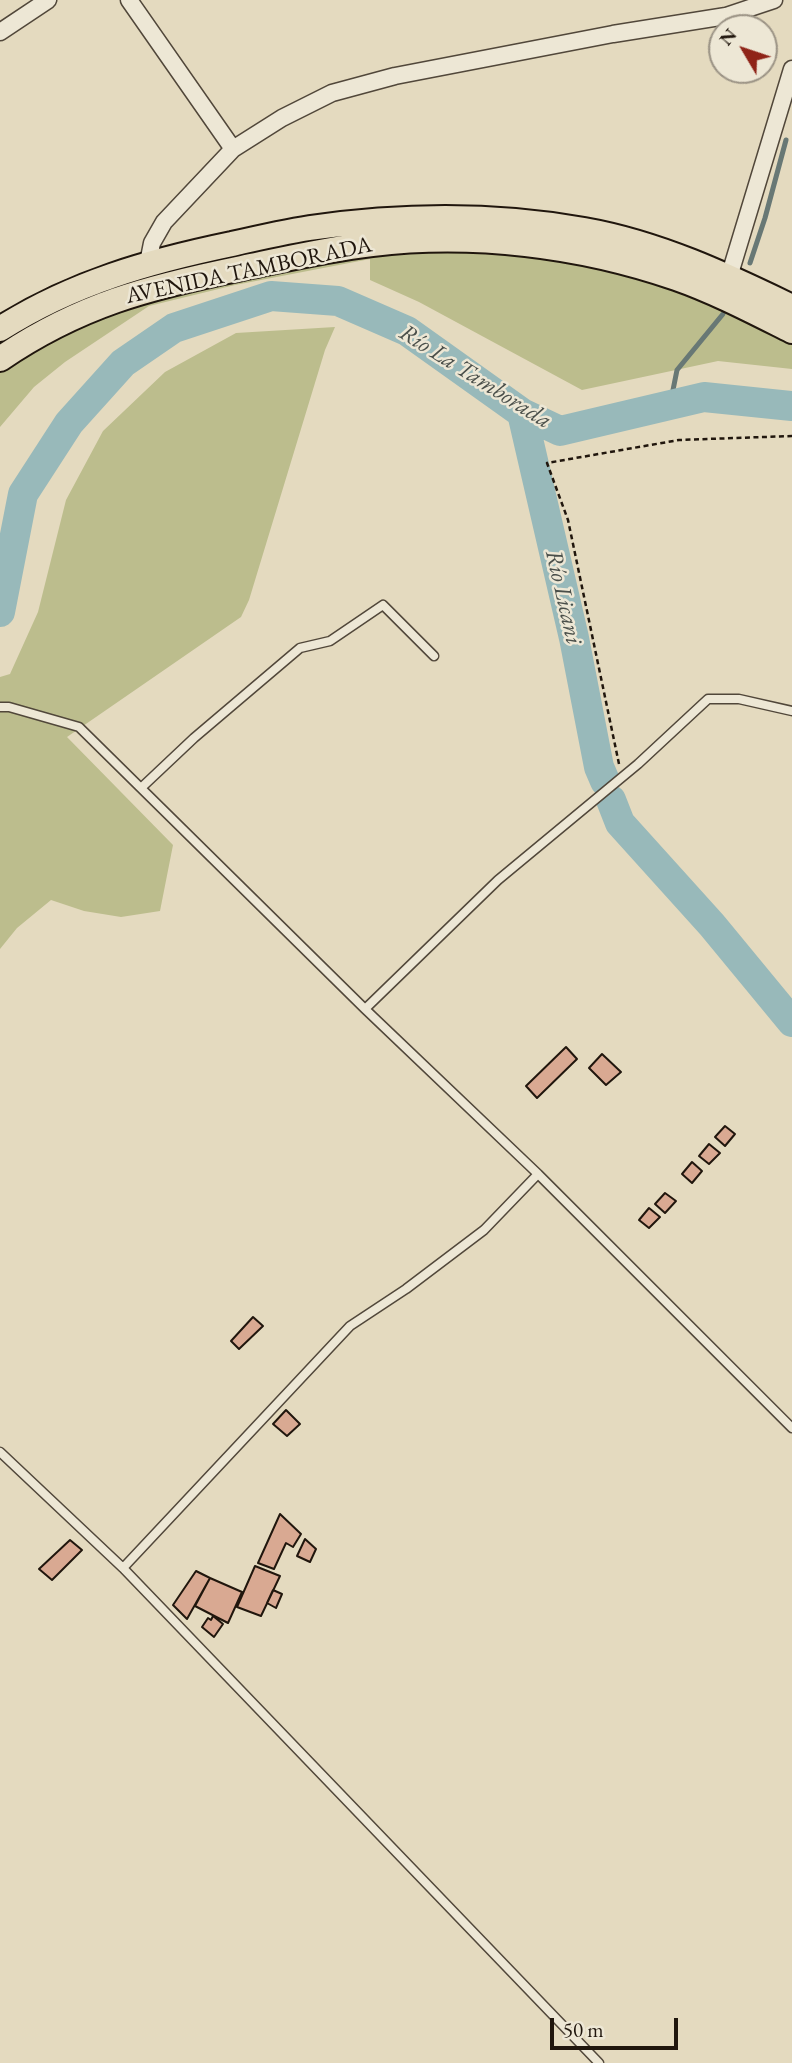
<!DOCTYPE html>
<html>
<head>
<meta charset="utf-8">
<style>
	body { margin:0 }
	#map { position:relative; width:792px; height:2063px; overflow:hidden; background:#e4dabf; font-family:"EB Garamond",serif }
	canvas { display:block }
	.north { position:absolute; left:708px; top:14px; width:70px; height:70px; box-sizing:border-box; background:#ede7d5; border:2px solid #9b9385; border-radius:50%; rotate:309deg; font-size:19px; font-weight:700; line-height:28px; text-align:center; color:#20160d }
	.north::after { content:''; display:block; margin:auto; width:24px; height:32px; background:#8f2418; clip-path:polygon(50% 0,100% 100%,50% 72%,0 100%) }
	.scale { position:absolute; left:550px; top:2018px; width:128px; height:32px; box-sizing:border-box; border:4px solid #20160d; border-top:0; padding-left:9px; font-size:21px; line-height:24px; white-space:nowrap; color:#20160d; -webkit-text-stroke:5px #ede7d5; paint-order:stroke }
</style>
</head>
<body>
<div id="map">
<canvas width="792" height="2063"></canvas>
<div class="north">N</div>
<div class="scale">50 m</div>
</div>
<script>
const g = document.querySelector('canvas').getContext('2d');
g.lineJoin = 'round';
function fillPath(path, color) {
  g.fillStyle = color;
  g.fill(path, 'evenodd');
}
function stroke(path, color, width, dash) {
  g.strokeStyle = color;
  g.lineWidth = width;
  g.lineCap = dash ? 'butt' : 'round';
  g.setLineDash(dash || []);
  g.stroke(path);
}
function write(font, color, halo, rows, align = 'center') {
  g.font = font + ' "EB Garamond",serif';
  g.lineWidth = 5;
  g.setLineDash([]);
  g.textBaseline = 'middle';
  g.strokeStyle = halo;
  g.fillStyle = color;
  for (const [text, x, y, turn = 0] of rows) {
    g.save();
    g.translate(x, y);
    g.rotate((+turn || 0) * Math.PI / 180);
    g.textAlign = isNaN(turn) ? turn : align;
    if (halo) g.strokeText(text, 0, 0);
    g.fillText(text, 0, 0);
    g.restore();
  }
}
const green = new Path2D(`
	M 467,249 L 598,266 L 657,283 L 725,307 L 792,340 L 792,369 L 718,361 L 582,390 L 419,302 L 370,280 L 370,259 L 235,285 L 149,306 L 65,362 L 34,387 L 0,427 L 0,373 L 25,354 L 65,331 L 179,289 L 377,253 Z
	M 335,327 L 325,350 L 249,600 L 241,617 L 67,737 L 173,845 L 160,911 L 121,917 L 84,911 L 51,900 L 17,928 L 0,949 L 0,677 L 10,674 L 38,612 L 66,500 L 103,431 L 165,372 L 236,333 Z`);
const stream = new Path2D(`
	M 750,263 L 765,218 L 786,140
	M 670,405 L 677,370 L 723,314`);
const river = new Path2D(`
	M 522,413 L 574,638 L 599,767 L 605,781
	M 0,612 L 23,494 L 69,423 L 123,363 L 174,328 L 271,296 L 338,301 L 407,331 L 522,413 L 560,431 L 704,397 L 792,406
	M 611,800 L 620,823 L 712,925 L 792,1022`);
const building = new Path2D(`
	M 566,1047 L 577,1059 L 537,1098 L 526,1086 Z
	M 602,1054 L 621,1072 L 606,1085 L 589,1068 Z
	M 725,1126 L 735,1134 L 725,1146 L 715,1137 Z
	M 709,1144 L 720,1153 L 709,1164 L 699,1156 Z
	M 692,1162 L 702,1171 L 692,1183 L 682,1174 Z
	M 665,1193 L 676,1201 L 665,1213 L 655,1204 Z
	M 649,1208 L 660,1217 L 649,1228 L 639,1220 Z
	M 253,1317 L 263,1326 L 239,1349 L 231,1341 Z
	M 286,1410 L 300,1424 L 287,1436 L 273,1424 Z
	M 280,1514 L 301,1534 L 293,1547 L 286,1543 L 274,1569 L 258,1563 Z
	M 305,1539 L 316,1549 L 310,1562 L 297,1556 Z
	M 70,1540 L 82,1550 L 52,1580 L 39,1569 Z
	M 255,1566 L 280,1576 L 261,1616 L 237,1607 Z
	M 196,1571 L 210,1578 L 187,1619 L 173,1605 Z
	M 210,1578 L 242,1592 L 228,1623 L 195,1606 Z
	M 273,1590 L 282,1594 L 276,1608 L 267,1603 Z
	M 213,1616 L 223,1624 L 214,1637 L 202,1627 L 208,1618 L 211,1620 Z`);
const path = new Path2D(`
	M 619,764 L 568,520 L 547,463 L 679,440 L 792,436`);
const lane = new Path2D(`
	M 0,707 L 9,707 L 79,727 L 365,1009 L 538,1174 L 792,1428
	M 141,788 L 194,738 L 300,648 L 330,641 L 383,605 L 434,656
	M 365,1009 L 498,880 L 638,764 L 708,699 L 739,699 L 792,711
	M 0,1452 L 123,1568 L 599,2063
	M 123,1568 L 350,1326 L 406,1289 L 484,1230 L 538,1174`);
const street = new Path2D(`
	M 129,0 L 233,149
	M 0,32 L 48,0
	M 148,263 L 152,243 L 164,222 L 233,149 L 282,118 L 332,93 L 395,76 L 613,34 L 726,16 L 774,0
	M 729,277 L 792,69`);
const primary = new Path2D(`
	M 0,329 C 72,283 150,261 232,244 C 258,238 284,232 310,228 C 400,215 495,214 584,230 C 658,243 726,275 792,307
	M 0,359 C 79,305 149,287 242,268 C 285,259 328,249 372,244 C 473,232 580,245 676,278 C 716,292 754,312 792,331`);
const streetNames = [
	["AVENIDA TAMBORADA",249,271,-12]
];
const waterNames = [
	["Río La Tamborada",475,377,32],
	["Río Licani",563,597,77]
];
fillPath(green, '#bcbd8d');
stroke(stream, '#687875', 5);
stroke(river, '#98b9ba', 30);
fillPath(building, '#d9a992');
stroke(building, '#20160d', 2);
stroke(lane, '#51473a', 11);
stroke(street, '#51473a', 19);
stroke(primary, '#20160d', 28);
stroke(path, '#20160d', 2.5, [5, 3.5]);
stroke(lane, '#ede7d5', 8);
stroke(street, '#ede7d5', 16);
stroke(primary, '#e4dabf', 24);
write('23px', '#20160d', '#ede7d5', streetNames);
write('italic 24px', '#4a4f4a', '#ede7d5', waterNames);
</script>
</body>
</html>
